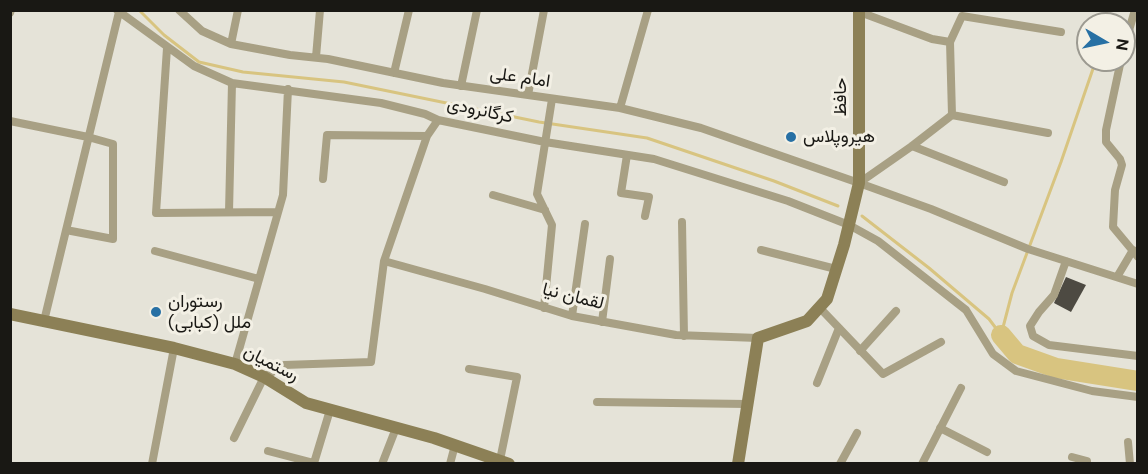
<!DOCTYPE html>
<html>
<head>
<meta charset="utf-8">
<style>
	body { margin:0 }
	#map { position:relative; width:1148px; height:474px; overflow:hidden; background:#e5e3d8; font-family:"DM Sans",sans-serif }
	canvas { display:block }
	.frame { position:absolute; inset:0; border:12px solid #191814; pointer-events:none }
	.north { position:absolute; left:1076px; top:12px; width:60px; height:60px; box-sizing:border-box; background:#f3f0e5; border:2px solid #9c9a91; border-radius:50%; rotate:99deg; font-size:16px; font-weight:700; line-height:24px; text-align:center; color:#191814 }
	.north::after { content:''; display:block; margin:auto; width:21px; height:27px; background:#2770a4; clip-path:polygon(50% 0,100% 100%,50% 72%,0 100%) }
</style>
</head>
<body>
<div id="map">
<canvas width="1148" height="474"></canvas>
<div class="frame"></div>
<div class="north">N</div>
</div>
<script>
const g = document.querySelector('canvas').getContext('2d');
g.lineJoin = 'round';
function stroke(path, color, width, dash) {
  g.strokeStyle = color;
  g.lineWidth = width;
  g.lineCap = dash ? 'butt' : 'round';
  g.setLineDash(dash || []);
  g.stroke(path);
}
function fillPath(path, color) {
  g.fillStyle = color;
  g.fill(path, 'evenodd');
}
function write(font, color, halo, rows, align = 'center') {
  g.font = font + ' "DM Sans",Vazirmatn,sans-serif';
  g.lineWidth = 6;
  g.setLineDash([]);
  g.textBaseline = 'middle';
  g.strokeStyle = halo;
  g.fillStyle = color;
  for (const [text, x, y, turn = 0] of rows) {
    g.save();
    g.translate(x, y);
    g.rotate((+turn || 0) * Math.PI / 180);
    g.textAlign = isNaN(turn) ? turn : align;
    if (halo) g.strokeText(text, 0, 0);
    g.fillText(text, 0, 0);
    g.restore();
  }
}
const stream = new Path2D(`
	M 139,10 L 164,35 L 199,62 L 243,72 L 344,82 L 539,122 L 647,138 L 774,181 L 838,206
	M 1104,24 L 1107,10
	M 862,216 L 929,268 L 989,319 L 1001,335
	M 1001,335 L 1012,293 L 1061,162 L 1096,60`);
const river = new Path2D(`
	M 1001,335 L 1017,354 L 1056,368 L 1138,381`);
const building = new Path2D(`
	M 1066,277 L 1086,285 L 1071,312 L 1054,303 Z`);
const street = new Path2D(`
	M 117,10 L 194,66 L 232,83 L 381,103 L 425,114 L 438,120 L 545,142 L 654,159 L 788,201 L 849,225 L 878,241 L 966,310 L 993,354 L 1016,371 L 1092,391 L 1138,397
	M 179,10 L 202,31 L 231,44 L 290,55 L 328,59 L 443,83 L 620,108 L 701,128 L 859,183 L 931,209 L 1028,249 L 1138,284
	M 857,11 L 932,39 L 950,42 L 962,16 L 1061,32
	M 10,13 L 11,10
	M 231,44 L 238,10
	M 1124,47 L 1135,10
	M 167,48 L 156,213 L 278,212
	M 316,57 L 320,10
	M 1121,60 L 1106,130 L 1106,142 L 1120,159 L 1122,165 L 1115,190 L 1113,227 L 1138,257
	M 394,73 L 409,10
	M 461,86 L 477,10
	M 528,95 L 544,10
	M 620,108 L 648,10
	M 952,115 L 1048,133
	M 10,121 L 88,137 L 113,144 L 113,239 L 66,230
	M 912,146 L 1004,182
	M 627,155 L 621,193 L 649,197 L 645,216
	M 323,179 L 327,135 L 427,136
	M 859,183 L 912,146 L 952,115 L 950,42
	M 493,195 L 545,210
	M 229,212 L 232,83
	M 682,222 L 684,336
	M 761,250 L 836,269
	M 155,251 L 259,279
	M 384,261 L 485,289 L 572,316 L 676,335 L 758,338
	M 1066,261 L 1054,295 L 1039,312 L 1030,326 L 1033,336 L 1049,345 L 1138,356
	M 1117,277 L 1133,250
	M 819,307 L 883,374 L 941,342
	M 544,308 L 552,225 L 537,194 L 552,99
	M 572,316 L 585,224
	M 44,321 L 119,12
	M 602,322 L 610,259
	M 860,351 L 896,311
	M 235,364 L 283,195 L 288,89
	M 469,369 L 517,377 L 500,460
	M 817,383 L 839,328
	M 597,402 L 747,404
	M 940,428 L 987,452
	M 234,438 L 264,377 L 284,365 L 371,362 L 384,261 L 427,136 L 438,120
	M 1128,442 L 1130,464
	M 268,451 L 314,463 L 330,410
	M 1072,457 L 1087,461 L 1087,464
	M 152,464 L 174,348
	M 382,464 L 396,428
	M 450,464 L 455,445
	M 840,464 L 857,433
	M 922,464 L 961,388`);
const secondary = new Path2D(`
	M 10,314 L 174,348 L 235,364 L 264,377 L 306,403 L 434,438 L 509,464
	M 738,464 L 758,338 L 807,321 L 827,299 L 844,245 L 859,183 L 859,10`);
const markers = [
	[791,137,6,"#2770a4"],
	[156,312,6,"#2770a4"]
];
const streetNames = [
	["امام علی",520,78,8],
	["حافظ",841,97,-90],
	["کرگانرودی",480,111,12],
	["لقمان نیا",573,297,14],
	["رستمیان",271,364,27]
];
const poiNames = [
	["هیروپلاس",803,137],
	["رستوران",168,302],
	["ملل (کبابی)",168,323]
];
stroke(stream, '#d8c480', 3);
stroke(river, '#d8c480', 20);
fillPath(building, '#4d4a42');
stroke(street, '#a8a084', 8);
stroke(secondary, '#8c8056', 12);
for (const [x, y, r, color] of markers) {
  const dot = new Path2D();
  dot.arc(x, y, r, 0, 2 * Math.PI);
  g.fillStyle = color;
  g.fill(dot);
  stroke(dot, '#f3f0e5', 2);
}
write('18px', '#191814', '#f3f0e5', streetNames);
write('18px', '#191814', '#f3f0e5', poiNames, 'left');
</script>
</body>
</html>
